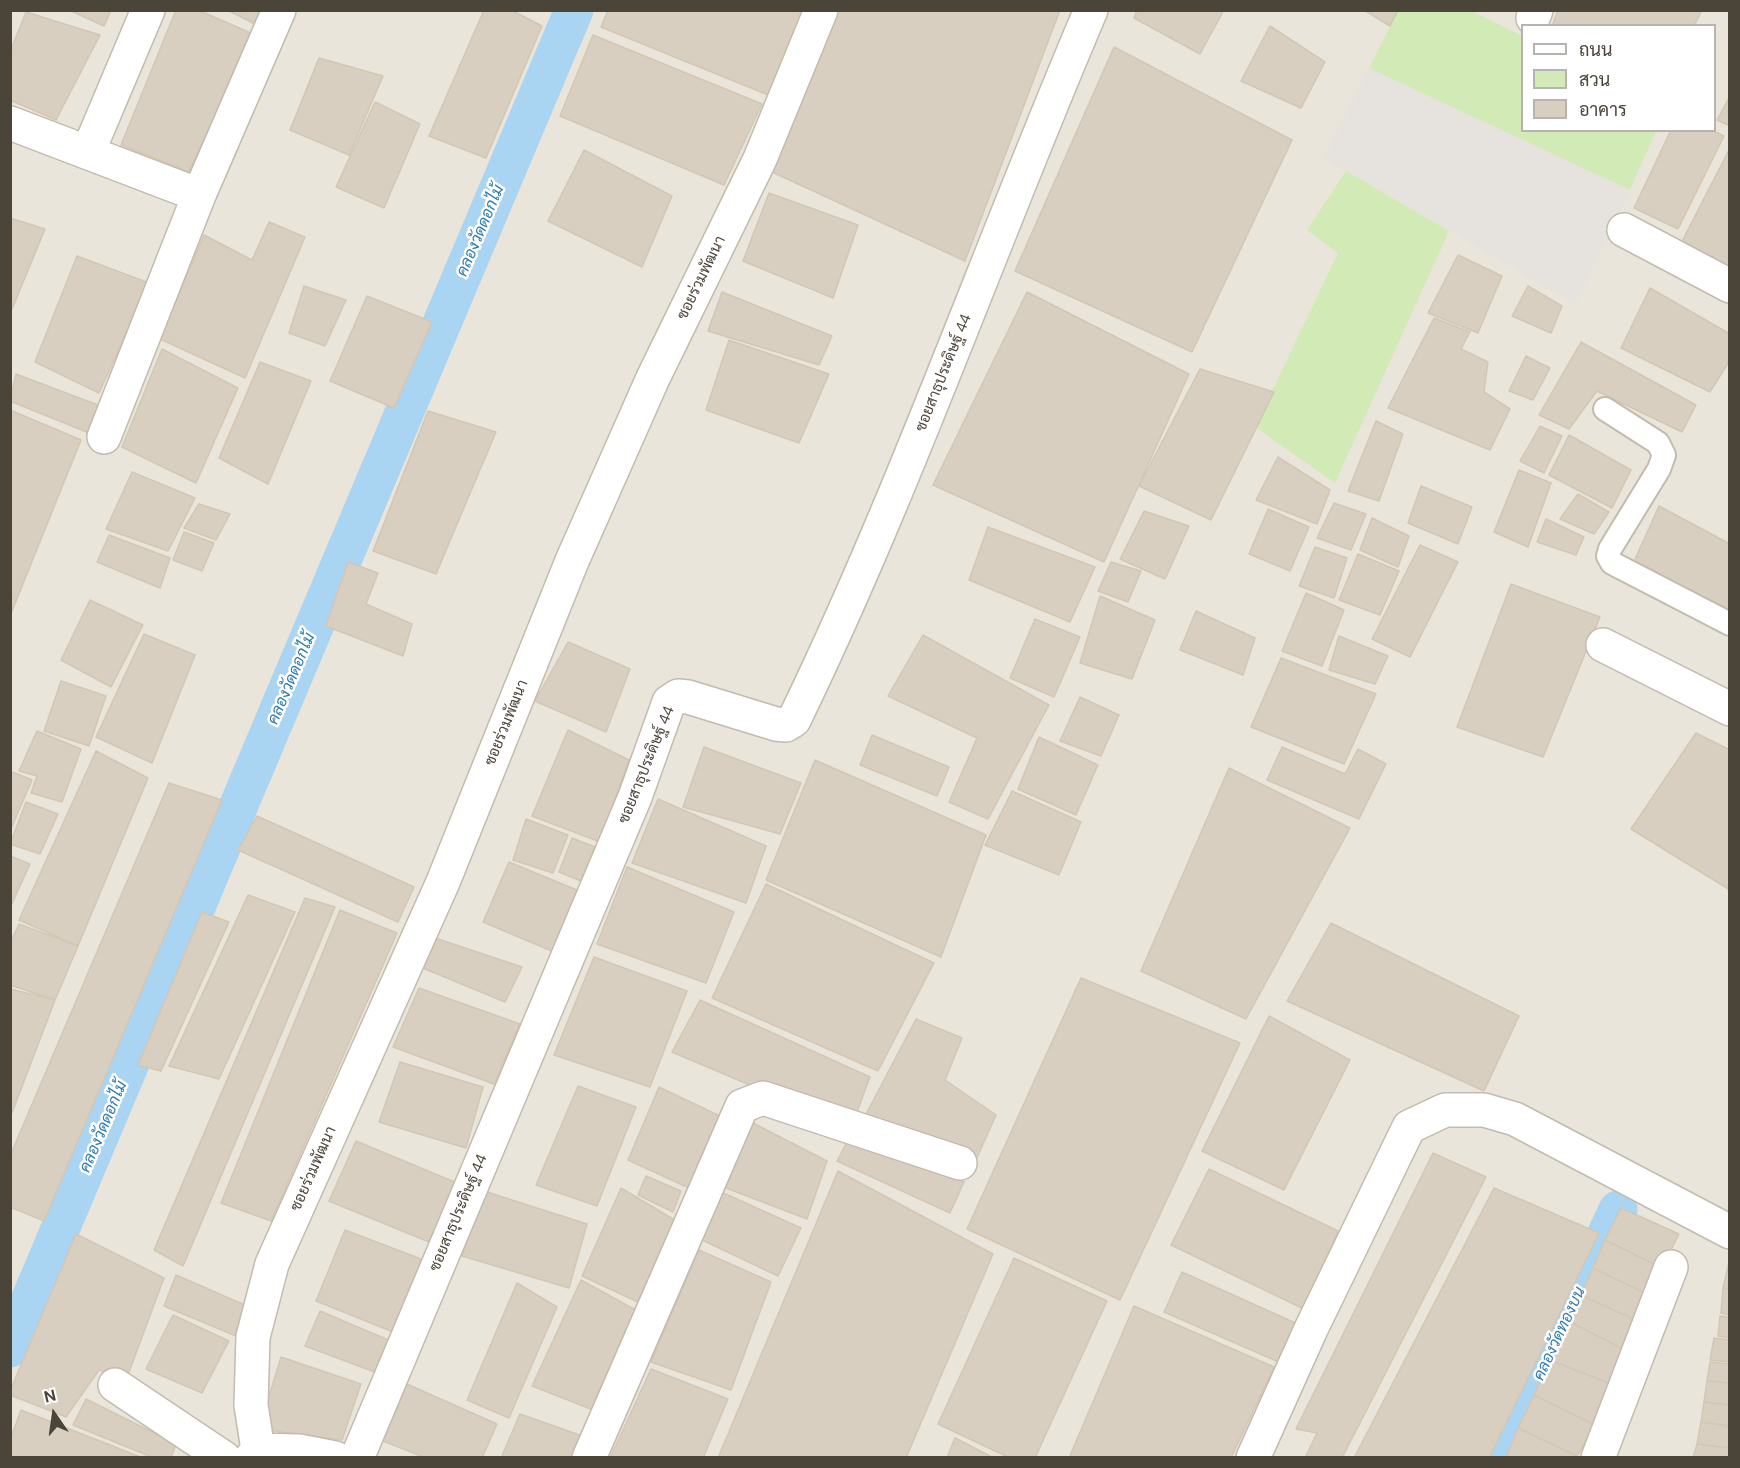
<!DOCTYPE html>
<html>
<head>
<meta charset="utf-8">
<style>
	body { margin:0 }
	#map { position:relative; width:1740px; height:1468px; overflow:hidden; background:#f6f3ec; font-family:"DM Sans",Sarabun,sans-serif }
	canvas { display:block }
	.frame { position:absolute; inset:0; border:12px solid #4b4439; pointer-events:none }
	.legend { position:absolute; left:1521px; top:24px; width:195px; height:108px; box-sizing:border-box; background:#fff; border:2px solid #b7b4b0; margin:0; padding:8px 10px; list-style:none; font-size:18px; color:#4b4439 }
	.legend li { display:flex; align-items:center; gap:12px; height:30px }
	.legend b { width:30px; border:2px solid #b7b4b0 }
	.north { position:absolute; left:24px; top:1384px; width:60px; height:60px; -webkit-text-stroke:4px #fff; paint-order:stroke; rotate:347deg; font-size:16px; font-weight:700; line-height:24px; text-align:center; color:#4b4439 }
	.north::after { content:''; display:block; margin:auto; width:21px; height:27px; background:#4b4439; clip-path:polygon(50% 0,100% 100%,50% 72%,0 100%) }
</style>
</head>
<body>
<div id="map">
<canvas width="1740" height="1468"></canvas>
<div class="frame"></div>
<ul class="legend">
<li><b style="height:8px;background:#fff"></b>ถนน</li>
<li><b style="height:16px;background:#d2eab5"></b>สวน</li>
<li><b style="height:16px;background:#d8cfc1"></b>อาคาร</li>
</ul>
<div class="north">N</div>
</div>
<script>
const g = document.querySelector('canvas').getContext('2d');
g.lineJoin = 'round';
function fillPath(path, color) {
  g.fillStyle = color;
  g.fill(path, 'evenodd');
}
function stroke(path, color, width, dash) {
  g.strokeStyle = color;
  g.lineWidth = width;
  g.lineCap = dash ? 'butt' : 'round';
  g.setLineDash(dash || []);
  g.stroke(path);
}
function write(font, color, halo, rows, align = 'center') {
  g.font = font + ' "DM Sans",Sarabun,sans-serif';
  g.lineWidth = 5;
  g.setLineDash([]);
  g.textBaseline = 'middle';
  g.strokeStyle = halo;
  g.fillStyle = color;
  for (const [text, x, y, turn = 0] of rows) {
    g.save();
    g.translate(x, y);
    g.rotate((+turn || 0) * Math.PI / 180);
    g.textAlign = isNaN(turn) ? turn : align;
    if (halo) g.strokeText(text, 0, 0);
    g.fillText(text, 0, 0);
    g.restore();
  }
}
const residential = new Path2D(`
	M 10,11 L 1729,11 L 1729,1457 L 11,1457 ZM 1522,26 L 1714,26 L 1714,130 L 1522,130 Z`);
const industrial = new Path2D(`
	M 1369,68 L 1630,190 L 1575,304 L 1324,158 Z`);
const green = new Path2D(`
	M 1398,11 L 1472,11 L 1522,36 L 1522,130 L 1656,131 L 1630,190 L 1369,68 Z
	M 1346,171 L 1449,231 L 1335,483 L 1255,427 L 1338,253 L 1307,230 Z`);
const canal = new Path2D(`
	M 10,1348 L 574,10
	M 1502,1458 L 1618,1210`);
const building = new Path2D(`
	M 69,10 L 111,10 L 104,26 Z
	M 176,10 L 198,10 L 253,34 L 189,172 L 121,145 Z
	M 227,10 L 261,10 L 255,24 Z
	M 484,10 L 511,10 L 542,26 L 486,158 L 429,136 Z
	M 608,10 L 812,10 L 773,97 L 601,27 Z
	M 839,10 L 1060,10 L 965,261 L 770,171 Z
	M 1137,10 L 1224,10 L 1200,54 L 1134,18 Z
	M 1364,10 L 1398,10 L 1390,26 Z
	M 1558,10 L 1702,10 L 1694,26 L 1552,26 Z
	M 26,12 L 100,35 L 56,120 L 10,100 L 10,52 Z
	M 1270,26 L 1325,62 L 1301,108 L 1241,81 Z
	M 593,35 L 762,104 L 724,185 L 560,116 Z
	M 1114,47 L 1292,140 L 1192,352 L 1015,271 Z
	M 319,58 L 383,76 L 349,155 L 290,130 Z
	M 1730,96 L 1730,126 L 1717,120 Z
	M 375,102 L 420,124 L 384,208 L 336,187 Z
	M 1671,130 L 1711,130 L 1724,136 L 1678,229 L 1634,208 Z
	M 1730,148 L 1730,271 L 1680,245 Z
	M 584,150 L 672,196 L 642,267 L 548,221 Z
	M 769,193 L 858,225 L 833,298 L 743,261 Z
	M 10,218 L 45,229 L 10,314 Z
	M 269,222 L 305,237 L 245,378 L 160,339 L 204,235 L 252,260 Z
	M 1458,255 L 1502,276 L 1478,333 L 1428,313 Z
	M 77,256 L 149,283 L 99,393 L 35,362 Z
	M 304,286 L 346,300 L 325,346 L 289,333 Z
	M 1528,286 L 1562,306 L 1551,333 L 1512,316 Z
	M 1650,288 L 1730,334 L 1730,360 L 1710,392 L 1621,348 Z
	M 722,292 L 832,336 L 819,365 L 708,331 Z
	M 1027,292 L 1189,374 L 1104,562 L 933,485 Z
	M 367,296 L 432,322 L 394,408 L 330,381 Z
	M 1434,318 L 1470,332 L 1461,349 L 1488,362 L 1484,392 L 1510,409 L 1490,450 L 1388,408 Z
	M 729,340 L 829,374 L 799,443 L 706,410 Z
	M 1581,342 L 1696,405 L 1682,432 L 1597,391 L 1569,429 L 1539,415 Z
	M 162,349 L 238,388 L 196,483 L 122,447 Z
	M 1526,356 L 1550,368 L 1533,400 L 1509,391 Z
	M 260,362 L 311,381 L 268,484 L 219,458 Z
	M 1200,369 L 1274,392 L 1211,520 L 1139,486 Z
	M 16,374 L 98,405 L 89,433 L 10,401 Z
	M 10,410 L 81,440 L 10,616 Z
	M 428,411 L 496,432 L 436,574 L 373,551 Z
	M 1376,421 L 1403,434 L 1379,501 L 1348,491 Z
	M 1540,426 L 1562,436 L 1544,473 L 1520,461 Z
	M 1569,435 L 1631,470 L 1612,508 L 1549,475 Z
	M 1278,457 L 1330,490 L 1317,524 L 1256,500 Z
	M 1519,470 L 1551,483 L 1528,547 L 1494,532 Z
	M 132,472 L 195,498 L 168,551 L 106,529 Z
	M 1421,486 L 1472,507 L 1458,544 L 1408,523 Z
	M 1578,494 L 1609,512 L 1594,534 L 1560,519 Z
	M 1334,503 L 1366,514 L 1351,550 L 1317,538 Z
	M 199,504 L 230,514 L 216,540 L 184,528 Z
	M 1659,506 L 1730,544 L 1730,620 L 1631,568 Z
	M 1268,509 L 1309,527 L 1290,571 L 1249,554 Z
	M 1144,511 L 1189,526 L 1165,579 L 1120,559 Z
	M 1372,518 L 1409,536 L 1398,567 L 1360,550 Z
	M 1546,519 L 1584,537 L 1576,555 L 1537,542 Z
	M 988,527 L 1095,567 L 1070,622 L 969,580 Z
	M 184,532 L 214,543 L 202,571 L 173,560 Z
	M 109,535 L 170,558 L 160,588 L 97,562 Z
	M 1420,545 L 1458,562 L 1410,657 L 1372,639 Z
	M 1315,547 L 1347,558 L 1334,598 L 1299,586 Z
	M 1358,554 L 1399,571 L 1380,615 L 1339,600 Z
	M 348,562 L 378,573 L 366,604 L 412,624 L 403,656 L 326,626 Z
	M 1111,562 L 1141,571 L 1128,602 L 1098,591 Z
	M 1511,584 L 1600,617 L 1543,757 L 1457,727 Z
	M 1306,593 L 1344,610 L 1322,666 L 1282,651 Z
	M 1100,596 L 1155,620 L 1132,679 L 1080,663 Z
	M 90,600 L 143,625 L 111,687 L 61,660 Z
	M 1196,611 L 1255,638 L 1243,675 L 1180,650 Z
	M 1035,619 L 1080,637 L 1054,697 L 1010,678 Z
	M 144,634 L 195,655 L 152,763 L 96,737 Z
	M 923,635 L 1049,705 L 988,819 L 949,802 L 977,738 L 888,696 Z
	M 1339,636 L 1388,656 L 1375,684 L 1329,670 Z
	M 568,642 L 630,669 L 606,732 L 535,701 Z
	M 1281,658 L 1376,694 L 1344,764 L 1251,727 Z
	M 61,681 L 106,696 L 89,746 L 44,731 Z
	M 1080,697 L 1119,715 L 1101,756 L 1060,741 Z
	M 568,730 L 629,760 L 600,842 L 532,816 Z
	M 37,731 L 81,749 L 62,802 L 31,793 L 37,776 L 19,771 Z
	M 1696,733 L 1730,750 L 1730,890 L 1631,829 Z
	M 872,735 L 949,767 L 937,796 L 860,765 Z
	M 1039,737 L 1098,765 L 1076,815 L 1018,789 Z
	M 704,747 L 801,783 L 780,834 L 683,807 Z
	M 1282,747 L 1345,774 L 1358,749 L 1386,764 L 1359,819 L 1267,780 Z
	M 96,751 L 148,778 L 78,946 L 19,920 Z
	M 815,760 L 986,835 L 941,957 L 766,880 Z
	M 1229,768 L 1350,828 L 1246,1019 L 1141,971 Z
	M 10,771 L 32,780 L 10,831 Z
	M 169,783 L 222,800 L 44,1221 L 10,1207 L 10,1156 Z
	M 1012,791 L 1081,822 L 1059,875 L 985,845 Z
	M 658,799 L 766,846 L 746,903 L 632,863 Z
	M 26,802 L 58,814 L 40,854 L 10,844 Z
	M 257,816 L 414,887 L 398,922 L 238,850 Z
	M 526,819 L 568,835 L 553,873 L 513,860 Z
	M 572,838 L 600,849 L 588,884 L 559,872 Z
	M 10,856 L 30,864 L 10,908 Z
	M 509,862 L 601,900 L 573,960 L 483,922 Z
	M 627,867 L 734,912 L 706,983 L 597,944 Z
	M 766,884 L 934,963 L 878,1071 L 712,998 Z
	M 248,895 L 295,912 L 219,1079 L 169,1066 Z
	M 305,898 L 335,907 L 183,1266 L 154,1250 Z
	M 340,910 L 397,933 L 271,1221 L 221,1203 Z
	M 202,912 L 229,922 L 161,1071 L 138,1065 Z
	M 1331,923 L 1519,1016 L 1484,1091 L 1287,1001 Z
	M 19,924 L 78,946 L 55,1000 L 10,985 L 10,943 Z
	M 432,937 L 522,967 L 505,1002 L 418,966 Z
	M 594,957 L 687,991 L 650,1087 L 554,1055 Z
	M 1081,978 L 1240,1043 L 1120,1300 L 967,1229 Z
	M 419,988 L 520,1024 L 494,1084 L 393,1047 Z
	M 10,989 L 55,1000 L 10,1118 Z
	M 700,1000 L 870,1077 L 851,1128 L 672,1052 Z
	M 1269,1016 L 1350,1060 L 1284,1190 L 1202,1151 Z
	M 916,1019 L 962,1038 L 945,1080 L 996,1115 L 975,1162 L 864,1118 Z
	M 400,1062 L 483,1087 L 466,1148 L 379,1122 Z
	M 578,1086 L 636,1107 L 597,1206 L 536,1185 Z
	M 659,1087 L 724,1118 L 691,1189 L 628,1160 Z
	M 749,1121 L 827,1161 L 807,1219 L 726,1188 Z
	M 850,1136 L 964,1182 L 950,1213 L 837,1161 Z
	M 356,1141 L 457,1183 L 434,1244 L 329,1201 Z
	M 1433,1153 L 1486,1177 L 1342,1458 L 1305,1458 L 1317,1433 L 1296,1429 Z
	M 1209,1169 L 1338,1231 L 1304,1309 L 1171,1245 Z
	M 838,1171 L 993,1254 L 906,1458 L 718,1458 Z
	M 646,1176 L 681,1191 L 673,1212 L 638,1195 Z
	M 621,1188 L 678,1222 L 638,1302 L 582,1276 Z
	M 1494,1188 L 1599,1233 L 1489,1458 L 1354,1458 Z
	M 484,1191 L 587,1224 L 569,1288 L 462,1256 Z
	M 719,1191 L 801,1228 L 778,1276 L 698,1238 Z
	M 1621,1208 L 1679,1234 L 1662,1268 L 1605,1240 Z
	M 345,1230 L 450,1270 L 423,1344 L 316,1301 Z
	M 76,1234 L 164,1278 L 126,1380 L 99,1370 L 66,1417 L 10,1395 L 10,1391 Z
	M 1605,1240 L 1662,1268 L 1651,1296 L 1593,1268 Z
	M 699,1250 L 771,1282 L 731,1390 L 651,1362 Z
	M 1014,1258 L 1107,1301 L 1035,1458 L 1010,1458 L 938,1424 Z
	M 1729,1262 L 1730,1262 L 1730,1289 L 1723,1288 Z
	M 1593,1268 L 1651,1296 L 1640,1322 L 1581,1295 Z
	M 1182,1272 L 1300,1325 L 1281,1363 L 1164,1312 Z
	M 176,1275 L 247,1306 L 236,1336 L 164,1306 Z
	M 581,1280 L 643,1314 L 601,1413 L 532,1386 Z
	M 517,1283 L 557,1307 L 509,1418 L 467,1400 Z
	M 1723,1288 L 1730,1289 L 1730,1315 L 1721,1313 Z
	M 1581,1295 L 1640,1322 L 1627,1351 L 1568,1321 Z
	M 1134,1306 L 1274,1367 L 1231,1458 L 1069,1458 Z
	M 320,1311 L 412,1350 L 399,1381 L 305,1346 Z
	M 173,1315 L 229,1341 L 202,1393 L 146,1369 Z
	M 1720,1316 L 1730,1317 L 1730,1338 L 1718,1336 Z
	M 1568,1321 L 1627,1351 L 1616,1386 L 1550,1360 Z
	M 1714,1338 L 1730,1340 L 1730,1362 L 1710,1360 Z
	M 281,1357 L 361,1384 L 342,1440 L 259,1429 Z
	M 1550,1360 L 1616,1386 L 1595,1425 L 1534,1395 Z
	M 1710,1362 L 1730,1364 L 1730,1383 L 1707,1381 Z
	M 651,1369 L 728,1399 L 703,1458 L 610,1458 Z
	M 1707,1381 L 1730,1383 L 1730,1405 L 1704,1402 Z
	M 407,1384 L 497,1424 L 482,1458 L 426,1458 L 383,1441 Z
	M 1534,1395 L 1595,1425 L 1577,1456 L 1518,1428 Z
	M 86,1399 L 176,1444 L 171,1458 L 154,1458 L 73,1425 Z
	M 1704,1402 L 1730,1405 L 1730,1426 L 1701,1422 Z
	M 21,1410 L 143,1458 L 10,1458 L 10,1440 Z
	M 520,1414 L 591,1439 L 583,1458 L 501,1458 Z
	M 1701,1422 L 1730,1426 L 1730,1448 L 1697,1444 Z
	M 1518,1428 L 1577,1456 L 1576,1458 L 1506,1458 Z
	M 955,1438 L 994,1458 L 947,1458 Z
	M 1697,1444 L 1730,1448 L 1730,1458 L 1693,1458 Z`);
const lane = new Path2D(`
	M 1605,409 L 1658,443 L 1664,455 L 1659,469 L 1610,549 L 1608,556 L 1612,563 L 1730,624`);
const street = new Path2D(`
	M 1533,18 L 1536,10
	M 10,123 L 199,195 L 279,10
	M 88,152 L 148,10
	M 1624,230 L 1730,286
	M 104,437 L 199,195
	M 1603,645 L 1730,709
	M 115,1385 L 224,1458
	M 258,1450 L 251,1405 L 253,1337 L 272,1264 L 443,882 L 572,561 L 653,378 L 760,159 L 821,10
	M 251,1458 L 258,1450 L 299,1451 L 335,1458
	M 357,1458 L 635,797 L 669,702 L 678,696 L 688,697 L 776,724 L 786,725 L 794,720 C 906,489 990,246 1091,10
	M 589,1458 L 742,1106 L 763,1098 L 960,1163
	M 1253,1458 L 1311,1329 L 1409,1127 L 1445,1110 L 1484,1110 L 1515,1119 L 1730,1232
	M 1598,1458 L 1671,1267`);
const streetNames = [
	["ซอยร่วมพัฒนา",702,278,-64],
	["ซอยสาธุประดิษฐ์ 44",944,373,-68],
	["ซอยร่วมพัฒนา",507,723,-68],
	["ซอยสาธุประดิษฐ์ 44",647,765,-68],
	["ซอยร่วมพัฒนา",314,1169,-66],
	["ซอยสาธุประดิษฐ์ 44",459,1213,-67]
];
const waterNames = [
	["คลองวัดดอกไม้",481,231,-67],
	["คลองวัดดอกไม้",292,679,-67],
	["คลองวัดดอกไม้",104,1127,-67],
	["คลองวัดทองบน",1560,1334,-65]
];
fillPath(residential, '#eae5da');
fillPath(industrial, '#e6e2dd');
fillPath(green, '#d2eab5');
stroke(canal, '#a9d4f2', 39);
fillPath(building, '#d8cfc1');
stroke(building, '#d3c7b4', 1.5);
stroke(lane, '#c2bbae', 26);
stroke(street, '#c2bbae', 36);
stroke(lane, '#fff', 22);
stroke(street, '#fff', 33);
write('15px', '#4b4439', '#fff', streetNames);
write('italic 16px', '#2e7ab2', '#fff', waterNames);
</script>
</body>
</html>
